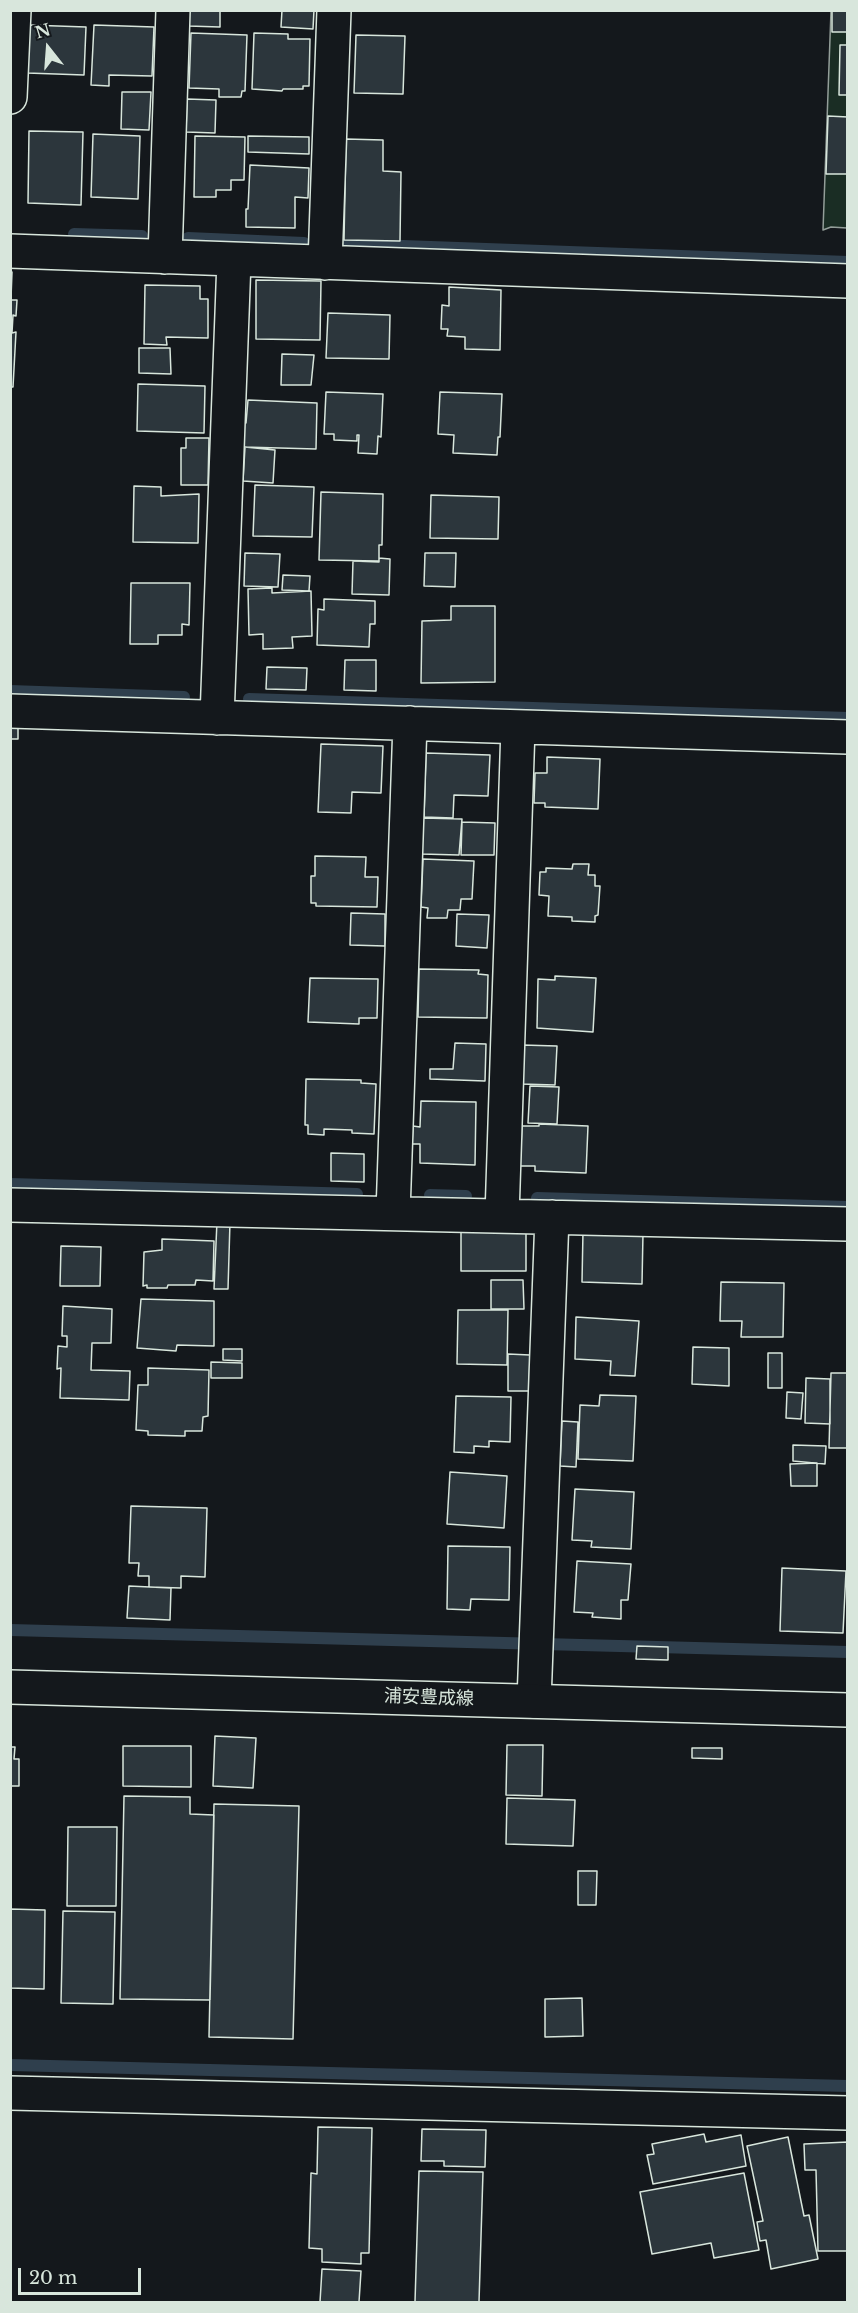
<!DOCTYPE html>
<html>
<head>
<meta charset="utf-8">
<style>
	body { margin:0 }
	#map { position:relative; width:858px; height:2313px; overflow:hidden; background:#14181c; font-family:"Libre Baskerville",serif }
	canvas { display:block }
	.frame { position:absolute; inset:0; border:12px solid #d8e6dc; pointer-events:none }
	.north { position:absolute; left:18px; top:18px; width:60px; height:60px; -webkit-text-stroke:4px #14181c; paint-order:stroke; rotate:343deg; font-size:16px; font-weight:700; line-height:24px; text-align:center; color:#d8e6dc }
	.north::after { content:''; display:block; margin:auto; width:21px; height:27px; background:#d8e6dc; clip-path:polygon(50% 0,100% 100%,50% 72%,0 100%) }
	.scale { position:absolute; left:18px; top:2268px; width:123px; height:27px; box-sizing:border-box; border:3px solid #d8e6dc; border-top:0; padding-left:8px; font-size:18px; line-height:21px; white-space:nowrap; color:#d8e6dc; -webkit-text-stroke:4px #14181c; paint-order:stroke }
</style>
</head>
<body>
<div id="map">
<canvas width="858" height="2313"></canvas>
<div class="frame"></div>
<div class="north">N</div>
<div class="scale">20 m</div>
</div>
<script>
const g = document.querySelector('canvas').getContext('2d');
g.lineJoin = 'round';
function fillPath(path, color) {
  g.fillStyle = color;
  g.fill(path, 'evenodd');
}
function stroke(path, color, width, dash) {
  g.strokeStyle = color;
  g.lineWidth = width;
  g.lineCap = dash ? 'butt' : 'round';
  g.setLineDash(dash || []);
  g.stroke(path);
}
function write(font, color, halo, rows, align = 'center') {
  g.font = font + ' "Libre Baskerville","Noto Sans JP",serif';
  g.lineWidth = 4.5;
  g.setLineDash([]);
  g.textBaseline = 'middle';
  g.strokeStyle = halo;
  g.fillStyle = color;
  for (const [text, x, y, turn = 0] of rows) {
    g.save();
    g.translate(x, y);
    g.rotate((+turn || 0) * Math.PI / 180);
    g.textAlign = isNaN(turn) ? turn : align;
    if (halo) g.strokeText(text, 0, 0);
    g.fillText(text, 0, 0);
    g.restore();
  }
}
const green = new Path2D(`
	M 831,11 L 847,11 L 847,228 L 831,227 L 823,230 Z`);
const stream = new Path2D(`
	M 74,234 L 142,236
	M 188,238 L 304,243
	M 347,244 L 848,262
	M 10,691 L 184,697
	M 249,699 L 848,718
	M 10,1184 L 357,1194
	M 430,1195 L 466,1196
	M 537,1198 L 848,1207
	M 10,1630 L 848,1652
	M 10,2065 L 848,2086`);
const building = new Path2D(`
	M 189,10 L 220,10 L 220,27 L 188,26 Z
	M 282,10 L 314,10 L 313,29 L 281,27 Z
	M 832,10 L 848,10 L 848,32 L 832,32 Z
	M 29,25 L 86,27 L 84,75 L 27,73 Z
	M 94,25 L 154,27 L 152,76 L 109,75 L 109,86 L 91,85 Z
	M 191,33 L 247,35 L 245,91 L 242,91 L 241,97 L 219,97 L 219,89 L 189,88 Z
	M 254,33 L 288,34 L 288,39 L 310,39 L 309,86 L 303,86 L 303,89 L 283,89 L 282,91 L 252,89 Z
	M 356,35 L 405,36 L 403,94 L 354,93 Z
	M 840,45 L 848,45 L 848,95 L 839,95 Z
	M 122,92 L 151,92 L 149,130 L 121,129 Z
	M 187,99 L 216,100 L 215,133 L 186,132 Z
	M 828,116 L 848,117 L 848,174 L 826,174 Z
	M 29,131 L 83,132 L 81,205 L 28,203 Z
	M 93,134 L 140,136 L 138,199 L 91,197 Z
	M 195,136 L 245,137 L 244,180 L 231,180 L 231,190 L 216,190 L 216,197 L 194,197 Z
	M 248,136 L 309,137 L 309,154 L 248,152 Z
	M 346,139 L 383,140 L 383,171 L 401,172 L 400,241 L 344,240 Z
	M 250,165 L 309,168 L 308,198 L 295,197 L 295,228 L 246,227 L 246,209 L 248,209 Z
	M 10,272 L 12,272 L 11,298 L 10,298 Z
	M 256,280 L 321,281 L 320,340 L 256,339 Z
	M 145,285 L 200,286 L 200,299 L 208,299 L 208,338 L 166,337 L 167,345 L 144,344 Z
	M 449,287 L 501,290 L 500,350 L 465,349 L 465,337 L 447,336 L 448,329 L 441,329 L 442,305 L 449,306 Z
	M 10,300 L 17,300 L 16,316 L 13,315 L 12,333 L 16,332 L 13,387 L 10,387 Z
	M 328,313 L 390,315 L 389,359 L 326,358 Z
	M 139,348 L 170,348 L 171,374 L 139,373 Z
	M 282,354 L 314,355 L 311,385 L 281,385 Z
	M 138,384 L 205,386 L 204,433 L 137,431 Z
	M 326,392 L 383,394 L 381,437 L 378,436 L 377,454 L 358,453 L 359,435 L 357,435 L 357,441 L 334,440 L 334,434 L 324,434 Z
	M 440,392 L 502,394 L 500,437 L 498,437 L 497,455 L 453,453 L 454,435 L 438,434 Z
	M 248,400 L 317,403 L 316,449 L 243,447 L 243,423 L 246,423 Z
	M 186,438 L 209,438 L 208,485 L 181,485 L 181,448 L 186,448 Z
	M 245,447 L 275,450 L 273,483 L 243,481 Z
	M 255,485 L 314,487 L 312,537 L 253,536 Z
	M 134,486 L 161,487 L 161,496 L 199,494 L 198,543 L 133,542 Z
	M 321,492 L 383,494 L 382,545 L 379,545 L 379,561 L 319,560 Z
	M 431,495 L 499,497 L 498,539 L 430,538 Z
	M 245,553 L 280,554 L 278,587 L 244,586 Z
	M 425,553 L 456,553 L 455,587 L 424,586 Z
	M 379,558 L 390,559 L 389,595 L 352,594 L 353,561 L 379,562 Z
	M 283,575 L 310,576 L 309,591 L 282,590 Z
	M 131,583 L 190,583 L 189,625 L 182,624 L 182,635 L 158,635 L 158,644 L 130,644 Z
	M 272,588 L 272,593 L 311,591 L 312,636 L 292,637 L 293,648 L 263,649 L 263,634 L 249,635 L 248,589 Z
	M 324,599 L 375,601 L 375,624 L 370,624 L 369,647 L 317,645 L 318,609 L 324,610 Z
	M 451,606 L 495,606 L 495,682 L 421,683 L 422,621 L 451,620 Z
	M 345,660 L 376,660 L 376,691 L 344,690 Z
	M 267,667 L 307,668 L 306,690 L 266,689 Z
	M 10,727 L 18,728 L 18,739 L 10,739 Z
	M 321,744 L 383,746 L 381,793 L 352,792 L 351,813 L 318,812 Z
	M 426,753 L 490,755 L 488,796 L 454,795 L 453,818 L 424,817 Z
	M 547,757 L 600,759 L 598,809 L 545,807 L 545,803 L 534,803 L 535,773 L 547,773 Z
	M 423,818 L 462,819 L 459,855 L 421,854 Z
	M 462,822 L 495,823 L 494,855 L 461,855 Z
	M 315,856 L 366,857 L 365,877 L 378,877 L 377,907 L 316,906 L 316,903 L 311,903 L 311,876 L 315,876 Z
	M 423,859 L 474,861 L 472,899 L 461,899 L 460,910 L 448,910 L 447,918 L 427,918 L 428,908 L 421,907 Z
	M 573,864 L 589,864 L 588,875 L 595,875 L 595,886 L 600,886 L 598,915 L 595,916 L 595,922 L 572,921 L 572,917 L 548,916 L 549,896 L 539,895 L 540,872 L 546,872 L 546,868 L 572,869 Z
	M 351,913 L 385,914 L 385,946 L 350,945 Z
	M 457,914 L 489,915 L 487,948 L 456,946 Z
	M 419,969 L 479,970 L 478,974 L 488,975 L 487,1018 L 418,1017 Z
	M 555,976 L 596,978 L 593,1032 L 537,1028 L 538,979 L 555,980 Z
	M 310,978 L 378,979 L 377,1018 L 359,1018 L 359,1024 L 308,1022 Z
	M 455,1043 L 486,1044 L 485,1081 L 430,1079 L 430,1069 L 453,1069 Z
	M 522,1045 L 557,1046 L 555,1085 L 521,1084 Z
	M 306,1079 L 361,1080 L 361,1083 L 376,1084 L 374,1134 L 352,1133 L 352,1130 L 324,1129 L 324,1135 L 308,1134 L 308,1125 L 305,1125 Z
	M 530,1086 L 559,1087 L 557,1124 L 528,1123 Z
	M 421,1101 L 476,1102 L 475,1165 L 420,1163 L 420,1144 L 412,1144 L 413,1126 L 420,1127 Z
	M 539,1124 L 588,1126 L 586,1173 L 535,1171 L 535,1166 L 520,1166 L 522,1126 L 539,1126 Z
	M 331,1153 L 364,1154 L 364,1182 L 331,1181 Z
	M 217,1221 L 230,1222 L 228,1289 L 214,1289 Z
	M 461,1230 L 526,1230 L 526,1271 L 461,1271 Z
	M 583,1231 L 643,1233 L 642,1284 L 582,1282 Z
	M 162,1239 L 214,1241 L 213,1281 L 196,1280 L 195,1285 L 168,1285 L 167,1288 L 147,1288 L 147,1285 L 143,1286 L 144,1252 L 162,1250 Z
	M 61,1246 L 101,1247 L 100,1286 L 60,1286 Z
	M 491,1280 L 523,1280 L 524,1309 L 491,1309 Z
	M 721,1282 L 784,1283 L 783,1337 L 741,1337 L 742,1321 L 720,1321 Z
	M 141,1299 L 214,1301 L 214,1346 L 177,1345 L 176,1351 L 137,1348 Z
	M 63,1306 L 112,1309 L 111,1343 L 92,1343 L 91,1370 L 130,1371 L 129,1400 L 60,1398 L 61,1368 L 57,1369 L 58,1346 L 67,1347 L 67,1336 L 62,1336 Z
	M 458,1310 L 508,1310 L 507,1365 L 457,1364 Z
	M 576,1317 L 639,1321 L 635,1376 L 610,1375 L 611,1361 L 575,1359 Z
	M 693,1347 L 729,1348 L 729,1386 L 692,1384 Z
	M 223,1349 L 242,1349 L 242,1361 L 223,1360 Z
	M 768,1353 L 782,1353 L 782,1388 L 768,1388 Z
	M 508,1354 L 530,1355 L 529,1391 L 508,1391 Z
	M 211,1362 L 242,1363 L 242,1378 L 211,1378 Z
	M 148,1368 L 209,1370 L 208,1416 L 203,1417 L 202,1431 L 185,1431 L 185,1436 L 148,1435 L 148,1431 L 136,1430 L 138,1385 L 148,1385 Z
	M 831,1373 L 848,1373 L 848,1448 L 829,1448 Z
	M 806,1378 L 830,1379 L 830,1424 L 805,1423 Z
	M 787,1392 L 803,1393 L 801,1419 L 786,1418 Z
	M 600,1395 L 636,1396 L 633,1461 L 578,1459 L 580,1405 L 599,1406 Z
	M 456,1396 L 511,1397 L 510,1442 L 489,1441 L 489,1447 L 474,1446 L 474,1453 L 454,1452 Z
	M 562,1421 L 578,1422 L 576,1467 L 560,1466 Z
	M 793,1445 L 826,1446 L 825,1464 L 793,1461 Z
	M 817,1463 L 817,1486 L 791,1486 L 790,1464 Z
	M 450,1472 L 507,1476 L 504,1528 L 447,1524 Z
	M 575,1489 L 634,1492 L 631,1549 L 591,1547 L 592,1541 L 572,1540 Z
	M 131,1506 L 207,1508 L 205,1577 L 181,1576 L 181,1588 L 149,1587 L 149,1576 L 138,1576 L 139,1563 L 129,1563 Z
	M 448,1546 L 510,1547 L 509,1600 L 471,1599 L 470,1610 L 447,1609 Z
	M 577,1561 L 631,1564 L 628,1600 L 621,1600 L 621,1619 L 592,1617 L 593,1613 L 574,1612 Z
	M 782,1568 L 846,1571 L 843,1633 L 780,1631 Z
	M 129,1586 L 171,1588 L 170,1620 L 127,1618 Z
	M 637,1646 L 668,1647 L 668,1660 L 636,1659 Z
	M 215,1736 L 256,1738 L 253,1788 L 213,1786 Z
	M 507,1745 L 543,1745 L 542,1796 L 506,1795 Z
	M 123,1746 L 191,1746 L 191,1787 L 123,1786 Z
	M 10,1747 L 15,1747 L 14,1759 L 19,1759 L 19,1786 L 10,1786 Z
	M 692,1748 L 722,1748 L 722,1759 L 692,1758 Z
	M 124,1796 L 190,1797 L 190,1814 L 214,1815 L 210,2000 L 120,1999 Z
	M 507,1798 L 575,1800 L 573,1846 L 506,1844 Z
	M 214,1804 L 299,1806 L 293,2039 L 209,2037 Z
	M 68,1827 L 117,1827 L 116,1906 L 67,1906 Z
	M 578,1871 L 597,1871 L 596,1905 L 578,1905 Z
	M 10,1909 L 45,1910 L 44,1989 L 10,1988 Z
	M 63,1911 L 115,1912 L 113,2004 L 61,2003 Z
	M 582,1998 L 583,2036 L 545,2037 L 545,1999 Z
	M 318,2127 L 372,2128 L 369,2253 L 361,2253 L 361,2264 L 322,2262 L 322,2249 L 309,2248 L 311,2173 L 317,2174 Z
	M 422,2129 L 486,2130 L 485,2167 L 444,2166 L 444,2161 L 421,2161 Z
	M 704,2134 L 706,2142 L 741,2135 L 746,2166 L 653,2184 L 647,2155 L 654,2154 L 652,2144 Z
	M 788,2137 L 804,2216 L 809,2215 L 818,2259 L 771,2269 L 766,2240 L 760,2241 L 757,2222 L 763,2221 L 747,2146 Z
	M 848,2142 L 848,2251 L 818,2251 L 816,2170 L 805,2170 L 804,2144 Z
	M 419,2171 L 483,2172 L 479,2302 L 415,2302 Z
	M 744,2173 L 759,2250 L 714,2258 L 711,2243 L 652,2254 L 640,2192 Z
	M 322,2269 L 361,2271 L 359,2302 L 320,2302 Z`);
const street = new Path2D(`
	M 10,97 L 14,10
	M 10,251 L 848,281
	M 165,257 L 173,10
	M 325,263 L 334,10
	M 10,711 L 848,737
	M 217,718 L 234,260
	M 10,1205 L 848,1224
	M 393,1213 L 410,723
	M 502,1216 L 518,727
	M 534,1701 L 552,1217
	M 10,2093 L 848,2113`);
const secondary = new Path2D(`
	M 10,1687 L 848,1710`);
const streetNames = [
	["浦安豊成線",429,1698,2]
];
fillPath(green, '#1a2d24');
stroke(green, '#939e99', 1.5);
stroke(stream, '#2f3f4d', 12);
fillPath(building, '#2c363c');
stroke(building, '#d8e6dc', 1.5);
stroke(street, '#d8e6dc', 36);
stroke(secondary, '#d8e6dc', 36);
stroke(street, '#14181c', 33);
stroke(secondary, '#14181c', 33);
write('18px', '#d8e6dc', '#14181c', streetNames);
</script>
</body>
</html>
